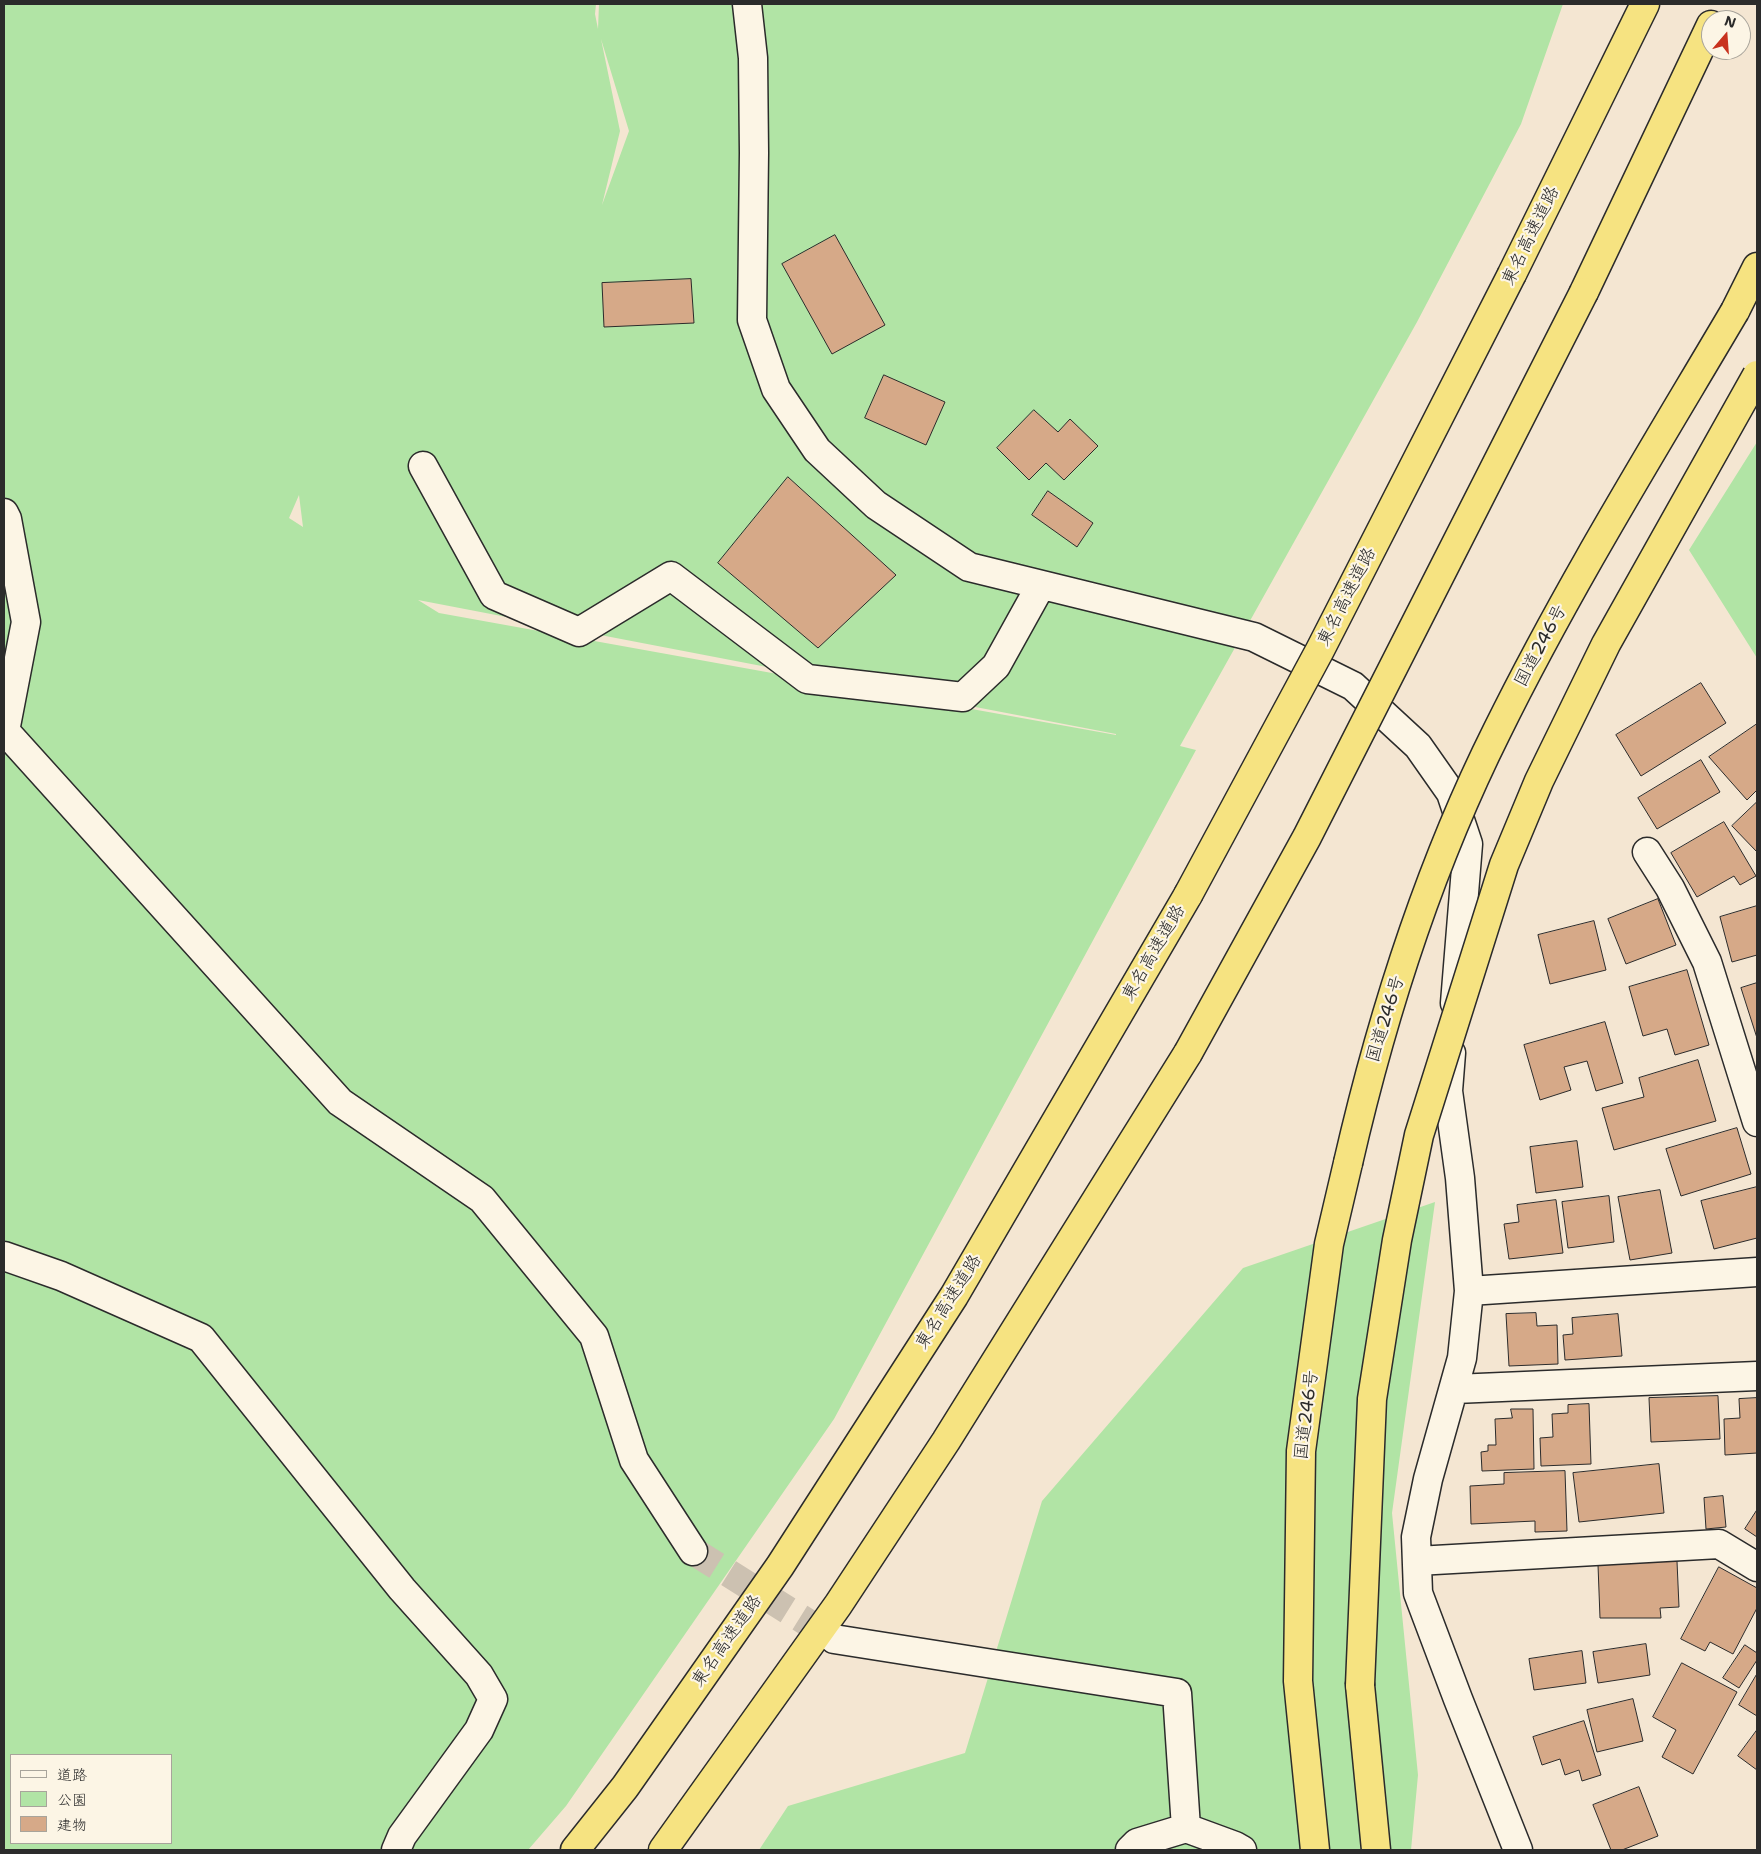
<!DOCTYPE html>
<html>
<head>
<meta charset="utf-8">
<style>
	body { margin:0 }
	#map { position:relative; width:1761px; height:1854px; overflow:hidden; background:#f4e6d2; font-family:"Shantell Sans","Klee One",sans-serif }
	canvas { display:block }
	.frame { position:absolute; inset:0; border:5px solid #2b2b2b; pointer-events:none }
	.legend { position:absolute; left:10px; top:1754px; width:162px; height:90px; box-sizing:border-box; background:#fcf5e5; border:1px solid #a8a49b; margin:0; padding:6px 9px; list-style:none; font-size:15px; color:#2b2b2b }
	.legend li { display:flex; align-items:center; gap:10px; height:25px }
	.legend b { width:25px; border:1px solid #a8a49b }
	.north { position:absolute; left:1701px; top:10px; width:50px; height:50px; box-sizing:border-box; background:#fcf5e5; border:1px solid #a8a49b; border-radius:50%; rotate:18deg; font-size:14px; font-weight:700; line-height:20px; text-align:center; color:#2b2b2b }
	.north::after { content:''; display:block; margin:auto; width:18px; height:22px; background:#c8321e; clip-path:polygon(50% 0,100% 100%,50% 72%,0 100%) }
</style>
</head>
<body>
<div id="map">
<canvas width="1761" height="1854"></canvas>
<div class="frame"></div>
<ul class="legend">
<li><b style="height:6px;background:#fcf5e5"></b>道路</li>
<li><b style="height:14px;background:#b1e4a5"></b>公園</li>
<li><b style="height:14px;background:#d6a988"></b>建物</li>
</ul>
<div class="north">N</div>
</div>
<script>
const g = document.querySelector('canvas').getContext('2d');
g.lineJoin = 'round';
function fillPath(path, color) {
  g.fillStyle = color;
  g.fill(path, 'evenodd');
}
function stroke(path, color, width, dash) {
  g.strokeStyle = color;
  g.lineWidth = width;
  g.lineCap = dash ? 'butt' : 'round';
  g.setLineDash(dash || []);
  g.stroke(path);
}
function write(font, color, halo, rows, align = 'center') {
  g.font = font + ' "Shantell Sans","Klee One",sans-serif';
  g.lineWidth = 4.5;
  g.setLineDash([]);
  g.textBaseline = 'middle';
  g.strokeStyle = halo;
  g.fillStyle = color;
  for (const [text, x, y, turn = 0] of rows) {
    g.save();
    g.translate(x, y);
    g.rotate((+turn || 0) * Math.PI / 180);
    g.textAlign = isNaN(turn) ? turn : align;
    if (halo) g.strokeText(text, 0, 0);
    g.fillText(text, 0, 0);
    g.restore();
  }
}
const green = new Path2D(`
	M 4,4 L 596,4 L 595,14 L 598,29 L 599,4 L 1563,4 L 1521,124 L 1417,322 L 1180,746 L 1196,750 L 834,1419 L 566,1806 L 528,1850 L 4,1850 ZM 601,39 L 629,131 L 602,205 L 620,131 ZM 299,495 L 303,527 L 289,518 ZM 418,600 L 1116,734 L 1116,735 L 439,613 ZM 11,1755 L 171,1755 L 171,1843 L 11,1843 Z
	M 1757,442 L 1757,658 L 1689,550 Z
	M 1435,1202 L 1392,1513 L 1418,1775 L 1411,1850 L 759,1850 L 788,1806 L 965,1753 L 1042,1501 L 1243,1268 Z`);
const building = new Path2D(`
	M 835,235 L 885,325 L 832,354 L 782,264 Z
	M 691,279 L 694,323 L 604,327 L 602,283 Z
	M 884,375 L 945,402 L 926,445 L 865,418 Z
	M 1034,410 L 1058,432 L 1070,419 L 1098,446 L 1064,480 L 1046,463 L 1029,480 L 997,448 Z
	M 788,477 L 896,575 L 818,648 L 718,563 Z
	M 1048,491 L 1093,523 L 1077,547 L 1032,515 Z
	M 1701,683 L 1726,723 L 1641,776 L 1616,735 Z
	M 1757,724 L 1757,790 L 1747,800 L 1709,757 Z
	M 1701,760 L 1720,792 L 1657,829 L 1638,798 Z
	M 1757,802 L 1757,852 L 1732,826 Z
	M 1724,822 L 1756,876 L 1740,885 L 1734,876 L 1697,897 L 1671,853 Z
	M 1658,899 L 1676,945 L 1626,964 L 1608,919 Z
	M 1757,906 L 1757,955 L 1732,962 L 1720,917 Z
	M 1594,921 L 1606,970 L 1550,984 L 1538,935 Z
	M 1687,970 L 1709,1045 L 1675,1055 L 1667,1029 L 1643,1036 L 1629,987 Z
	M 1757,983 L 1757,1038 L 1741,988 Z
	M 1605,1022 L 1623,1083 L 1596,1091 L 1587,1061 L 1564,1067 L 1571,1090 L 1540,1100 L 1524,1045 Z
	M 1698,1060 L 1716,1121 L 1614,1150 L 1602,1108 L 1644,1097 L 1639,1078 Z
	M 1737,1128 L 1751,1174 L 1681,1196 L 1666,1149 Z
	M 1577,1141 L 1583,1187 L 1536,1193 L 1530,1147 Z
	M 1757,1187 L 1757,1238 L 1714,1249 L 1701,1201 Z
	M 1660,1190 L 1672,1253 L 1630,1260 L 1618,1197 Z
	M 1609,1196 L 1614,1242 L 1568,1248 L 1562,1202 Z
	M 1556,1200 L 1563,1253 L 1509,1259 L 1504,1224 L 1519,1222 L 1517,1205 Z
	M 1536,1313 L 1537,1326 L 1557,1325 L 1558,1364 L 1509,1366 L 1506,1314 Z
	M 1618,1314 L 1622,1356 L 1565,1360 L 1563,1335 L 1573,1334 L 1572,1318 Z
	M 1718,1396 L 1720,1439 L 1651,1442 L 1649,1398 Z
	M 1757,1398 L 1757,1453 L 1725,1455 L 1724,1419 L 1740,1418 L 1739,1399 Z
	M 1589,1404 L 1591,1464 L 1541,1466 L 1540,1438 L 1553,1437 L 1552,1414 L 1568,1413 L 1568,1405 Z
	M 1511,1409 L 1533,1409 L 1534,1469 L 1482,1471 L 1481,1452 L 1488,1451 L 1488,1445 L 1496,1445 L 1495,1419 L 1512,1418 Z
	M 1659,1464 L 1664,1513 L 1579,1522 L 1573,1473 Z
	M 1565,1471 L 1567,1531 L 1535,1532 L 1535,1521 L 1471,1524 L 1470,1486 L 1504,1484 L 1504,1473 Z
	M 1723,1496 L 1726,1527 L 1706,1529 L 1704,1498 Z
	M 1757,1510 L 1757,1537 L 1745,1529 Z
	M 1677,1561 L 1679,1607 L 1660,1608 L 1661,1618 L 1600,1618 L 1598,1565 Z
	M 1719,1567 L 1757,1588 L 1757,1608 L 1733,1654 L 1710,1642 L 1705,1651 L 1681,1639 Z
	M 1646,1644 L 1650,1675 L 1598,1683 L 1593,1652 Z
	M 1745,1645 L 1757,1653 L 1757,1660 L 1739,1688 L 1723,1678 Z
	M 1582,1651 L 1586,1683 L 1534,1690 L 1529,1659 Z
	M 1682,1663 L 1737,1692 L 1693,1774 L 1662,1757 L 1676,1730 L 1653,1717 Z
	M 1757,1674 L 1757,1716 L 1739,1705 Z
	M 1633,1699 L 1643,1741 L 1597,1752 L 1587,1710 Z
	M 1584,1721 L 1601,1775 L 1582,1781 L 1579,1770 L 1565,1775 L 1560,1759 L 1542,1765 L 1533,1737 Z
	M 1757,1730 L 1757,1770 L 1738,1756 Z
	M 1639,1787 L 1658,1836 L 1622,1850 L 1611,1850 L 1593,1805 Z`);
const minorTunnel = new Path2D(`
	M 693,1551 L 834,1639`);
const minor = new Path2D(`
	M 747,4 L 753,58 L 754,153 L 752,320 L 776,389 L 817,450 L 876,505 L 969,567 L 1254,637 L 1353,686 L 1418,746 L 1451,793 L 1468,844 L 1455,1003
	M 423,466 L 494,595 L 579,632 L 671,576 L 807,679 L 963,697 L 996,666 L 1041,585
	M 4,513 L 7,519 L 26,622 L 5,731 L 340,1102 L 482,1199 L 594,1336 L 634,1460 L 693,1551
	M 1647,852 L 1670,888 L 1707,962 L 1757,1122
	M 1451,1053 L 1448,1091 L 1460,1178 L 1469,1291 L 1462,1358 L 1428,1479 L 1416,1537 L 1418,1593 L 1458,1699 L 1518,1850
	M 4,1256 L 61,1276 L 201,1338 L 402,1589 L 479,1675 L 493,1699 L 479,1730 L 402,1836 L 396,1850
	M 1469,1291 L 1757,1272
	M 1455,1389 L 1757,1376
	M 1417,1561 L 1719,1544 L 1757,1567
	M 834,1639 L 1177,1693 L 1186,1828 L 1235,1846 L 1242,1850
	M 1130,1850 L 1137,1843 L 1186,1828`);
const highway = new Path2D(`
	M 1512,274 L 1645,4
	M 1584,292 L 1711,25
	M 1735,311 L 1757,267
	M 1360,1685 L 1376,1850
	M 575,1850 L 625,1787 L 780,1566 L 954,1296 L 1188,895
	M 663,1850 L 838,1605 L 946,1441 L 1188,1053
	M 1315,1850 L 1298,1681 L 1301,1451 L 1329,1244 L 1348,1163`);
const highwayBridge = new Path2D(`
	M 1188,895 L 1320,650 L 1512,274
	M 1188,1053 L 1307,837 L 1584,292
	M 1348,1163 C 1382,1015 1429,867 1497,731 C 1568,587 1653,450 1735,311
	M 1360,1685 L 1372,1399 L 1397,1240 L 1419,1135 L 1504,865 L 1539,781 L 1606,644 L 1757,375`);
const streetNames = [
	["東名高速道路",1531,236,-64],
	["東名高速道路",1347,597,-63],
	["国道246号",1541,646,-62],
	["東名高速道路",1154,953,-60],
	["国道246号",1386,1019,-73],
	["東名高速道路",949,1302,-58],
	["国道246号",1307,1415,-83],
	["東名高速道路",727,1641,-55]
];
fillPath(green, '#b1e4a5');
fillPath(building, '#d6a988');
stroke(building, '#2b2b2b', 1);
stroke(minorTunnel, '#ccc1b1', 28, [28, 14]);
stroke(minor, '#2b2b2b', 31);
stroke(highway, '#2b2b2b', 31);
stroke(minor, '#fcf5e5', 28);
stroke(highway, '#f6e381', 28);
stroke(highwayBridge, '#2b2b2b', 31, []);
stroke(highwayBridge, '#f6e381', 28);
write('18px', '#2b2b2b', '#fcf5e5', streetNames);
</script>
</body>
</html>
